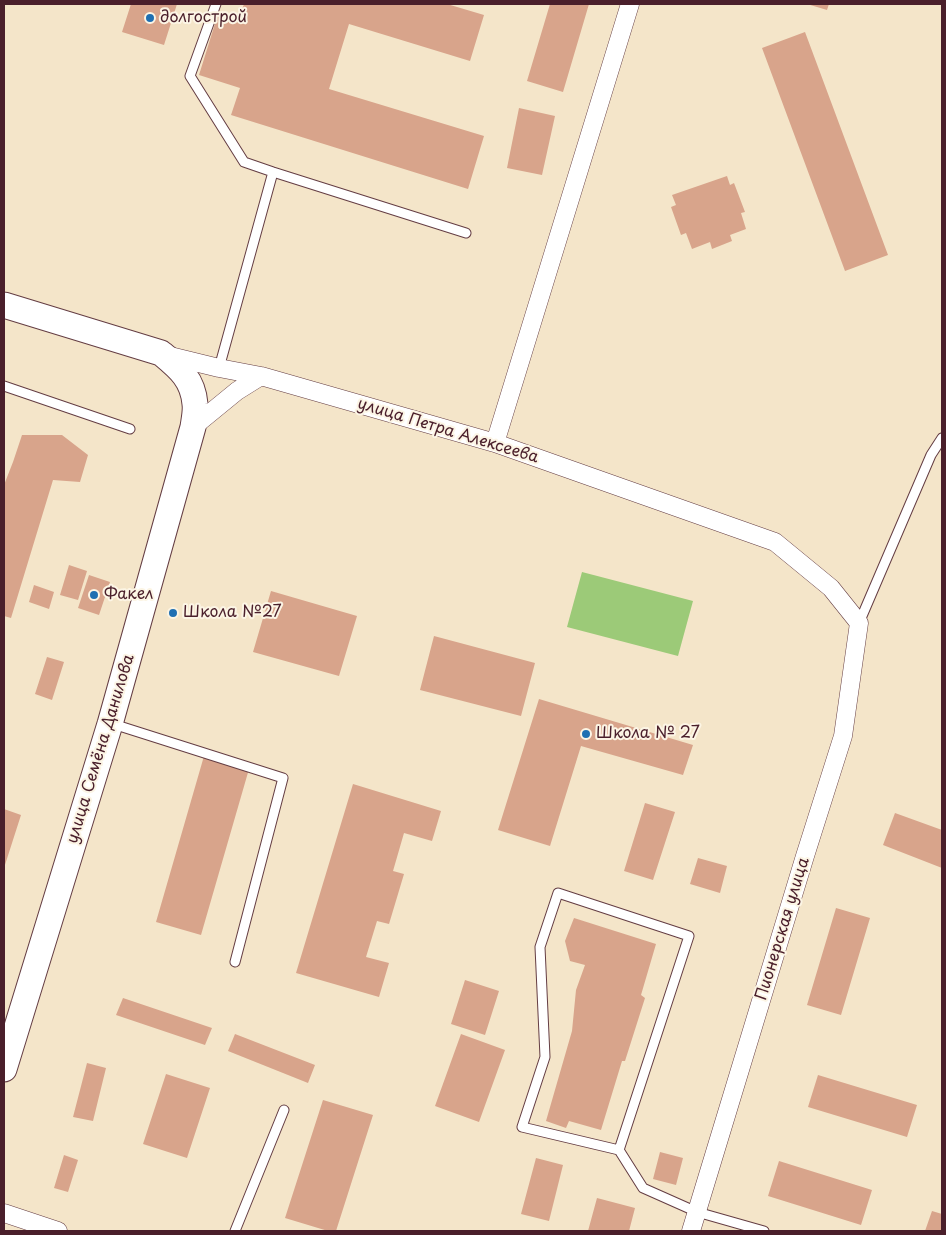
<!DOCTYPE html>
<html>
<head>
<meta charset="utf-8">
<style>
	body { margin:0 }
	#map { position:relative; width:946px; height:1235px; overflow:hidden; background:#f4e5c9; font-family:"Playpen Sans",sans-serif }
	canvas { display:block }
	.frame { position:absolute; inset:0; border:5px solid #4a1f2b; pointer-events:none }
</style>
</head>
<body>
<div id="map">
<canvas width="946" height="1235"></canvas>
<div class="frame"></div>
</div>
<script>
const g = document.querySelector('canvas').getContext('2d');
g.lineJoin = 'round';
function fillPath(path, color) {
  g.fillStyle = color;
  g.fill(path, 'evenodd');
}
function stroke(path, color, width, dash) {
  g.strokeStyle = color;
  g.lineWidth = width;
  g.lineCap = dash ? 'butt' : 'round';
  g.setLineDash(dash || []);
  g.stroke(path);
}
function write(font, color, halo, rows, align = 'center') {
  g.font = font + ' "Playpen Sans",sans-serif';
  g.lineWidth = 4;
  g.setLineDash([]);
  g.textBaseline = 'middle';
  g.strokeStyle = halo;
  g.fillStyle = color;
  for (const [text, x, y, turn = 0] of rows) {
    g.save();
    g.translate(x, y);
    g.rotate((+turn || 0) * Math.PI / 180);
    g.textAlign = isNaN(turn) ? turn : align;
    if (halo) g.strokeText(text, 0, 0);
    g.fillText(text, 0, 0);
    g.restore();
  }
}
const green = new Path2D(`
	M 582,572 L 693,601 L 678,656 L 567,627 Z`);
const building = new Path2D(`
	M 131,4 L 177,4 L 164,45 L 122,32 Z
	M 244,4 L 447,4 L 484,15 L 470,61 L 349,24 L 329,89 L 484,136 L 468,189 L 231,115 L 240,88 L 199,75 L 218,14 L 239,20 Z
	M 550,4 L 589,4 L 563,92 L 527,81 Z
	M 807,4 L 829,4 L 827,10 Z
	M 805,32 L 888,255 L 845,271 L 762,48 Z
	M 519,108 L 555,116 L 542,175 L 507,168 Z
	M 727,176 L 730,185 L 734,183 L 745,212 L 741,213 L 746,229 L 730,235 L 732,241 L 712,249 L 710,242 L 692,249 L 686,233 L 681,235 L 671,207 L 676,205 L 672,195 Z
	M 22,435 L 62,435 L 88,455 L 80,482 L 53,480 L 11,618 L 4,616 L 4,485 L 13,462 Z
	M 69,565 L 87,571 L 78,600 L 60,595 Z
	M 89,575 L 110,582 L 99,615 L 78,608 Z
	M 34,585 L 54,592 L 49,609 L 29,602 Z
	M 271,591 L 357,616 L 339,676 L 253,652 Z
	M 434,636 L 535,663 L 521,716 L 420,690 Z
	M 47,657 L 64,662 L 52,700 L 35,694 Z
	M 539,699 L 693,745 L 683,775 L 581,746 L 550,846 L 498,830 Z
	M 204,756 L 249,769 L 201,935 L 156,922 Z
	M 353,784 L 441,811 L 432,841 L 404,833 L 393,871 L 404,874 L 389,924 L 377,921 L 366,957 L 389,963 L 379,997 L 296,973 Z
	M 645,803 L 675,812 L 653,880 L 624,871 Z
	M 4,809 L 21,815 L 4,868 Z
	M 895,813 L 942,830 L 942,868 L 883,845 Z
	M 698,858 L 727,866 L 720,893 L 690,884 Z
	M 836,908 L 870,918 L 841,1015 L 807,1005 Z
	M 574,918 L 656,944 L 641,995 L 645,998 L 625,1061 L 622,1061 L 601,1130 L 569,1121 L 566,1128 L 546,1121 L 572,1031 L 576,990 L 585,965 L 570,961 L 565,941 Z
	M 465,980 L 499,991 L 485,1035 L 451,1024 Z
	M 123,998 L 212,1028 L 205,1045 L 116,1015 Z
	M 235,1034 L 315,1065 L 308,1083 L 228,1051 Z
	M 461,1034 L 505,1050 L 479,1122 L 435,1106 Z
	M 87,1063 L 106,1068 L 93,1121 L 73,1117 Z
	M 166,1074 L 210,1088 L 187,1158 L 143,1144 Z
	M 818,1075 L 917,1105 L 907,1137 L 808,1107 Z
	M 323,1100 L 373,1115 L 336,1231 L 328,1231 L 285,1218 Z
	M 660,1152 L 683,1158 L 676,1185 L 653,1179 Z
	M 64,1155 L 78,1160 L 68,1192 L 54,1188 Z
	M 536,1158 L 563,1165 L 549,1221 L 521,1214 Z
	M 779,1161 L 872,1190 L 861,1225 L 768,1196 Z
	M 597,1198 L 635,1208 L 629,1231 L 588,1231 Z
	M 932,1211 L 942,1214 L 942,1231 L 925,1231 Z`);
const lane = new Path2D(`
	M 216,4 L 190,76 L 244,162 L 273,172 L 466,233
	M 219,368 L 273,172
	M 4,386 L 130,429
	M 859,623 L 931,455 L 942,438
	M 113,724 L 283,778 L 235,962
	M 619,1150 L 689,936 L 558,893 L 540,947 L 545,1057 L 522,1127 L 619,1150 L 643,1188 L 697,1212 L 764,1231
	M 235,1231 L 284,1110`);
const street = new Path2D(`
	M 166,355 L 219,368 L 261,376 L 495,443 L 775,542 L 831,588 L 859,623 L 843,736 L 805,856 L 691,1231
	M 193,427 L 237,391 L 261,376
	M 495,443 L 630,4
	M 4,1213 L 58,1231`);
const secondary = new Path2D(`
	M 4,305 L 161,353 C 179,368 193,379 195,404 C 196,411 194,420 193,427 L 110,724 L 4,1069`);
const markers = [
	[150,18,5,"#1f6fb2"],
	[94,595,5,"#1f6fb2"],
	[173,613,5,"#1f6fb2"],
	[586,734,5,"#1f6fb2"]
];
const poiNames = [
	["долгострой",160,18],
	["Факел",104,595],
	["Школа №27",183,613],
	["Школа № 27",596,734]
];
const streetNames = [
	["улица Петра Алексеева",448,431,17],
	["улица Семёна Данилова",101,749,-73],
	["Пионерская улица",783,929,-73]
];
fillPath(green, '#9cca78');
fillPath(building, '#d8a48b');
stroke(lane, '#643d43', 11);
stroke(street, '#643d43', 19);
stroke(secondary, '#643d43', 27);
stroke(lane, '#fff', 9);
stroke(street, '#fff', 18);
stroke(secondary, '#fff', 25);
for (const [x, y, r, color] of markers) {
  const dot = new Path2D();
  dot.arc(x, y, r, 0, 2 * Math.PI);
  g.fillStyle = color;
  g.fill(dot);
  stroke(dot, '#fcf5e5', 2);
}
write('16px', '#4a1f2b', '#fcf5e5', poiNames, 'left');
write('16px', '#4a1f2b', '#fcf5e5', streetNames);
</script>
</body>
</html>
